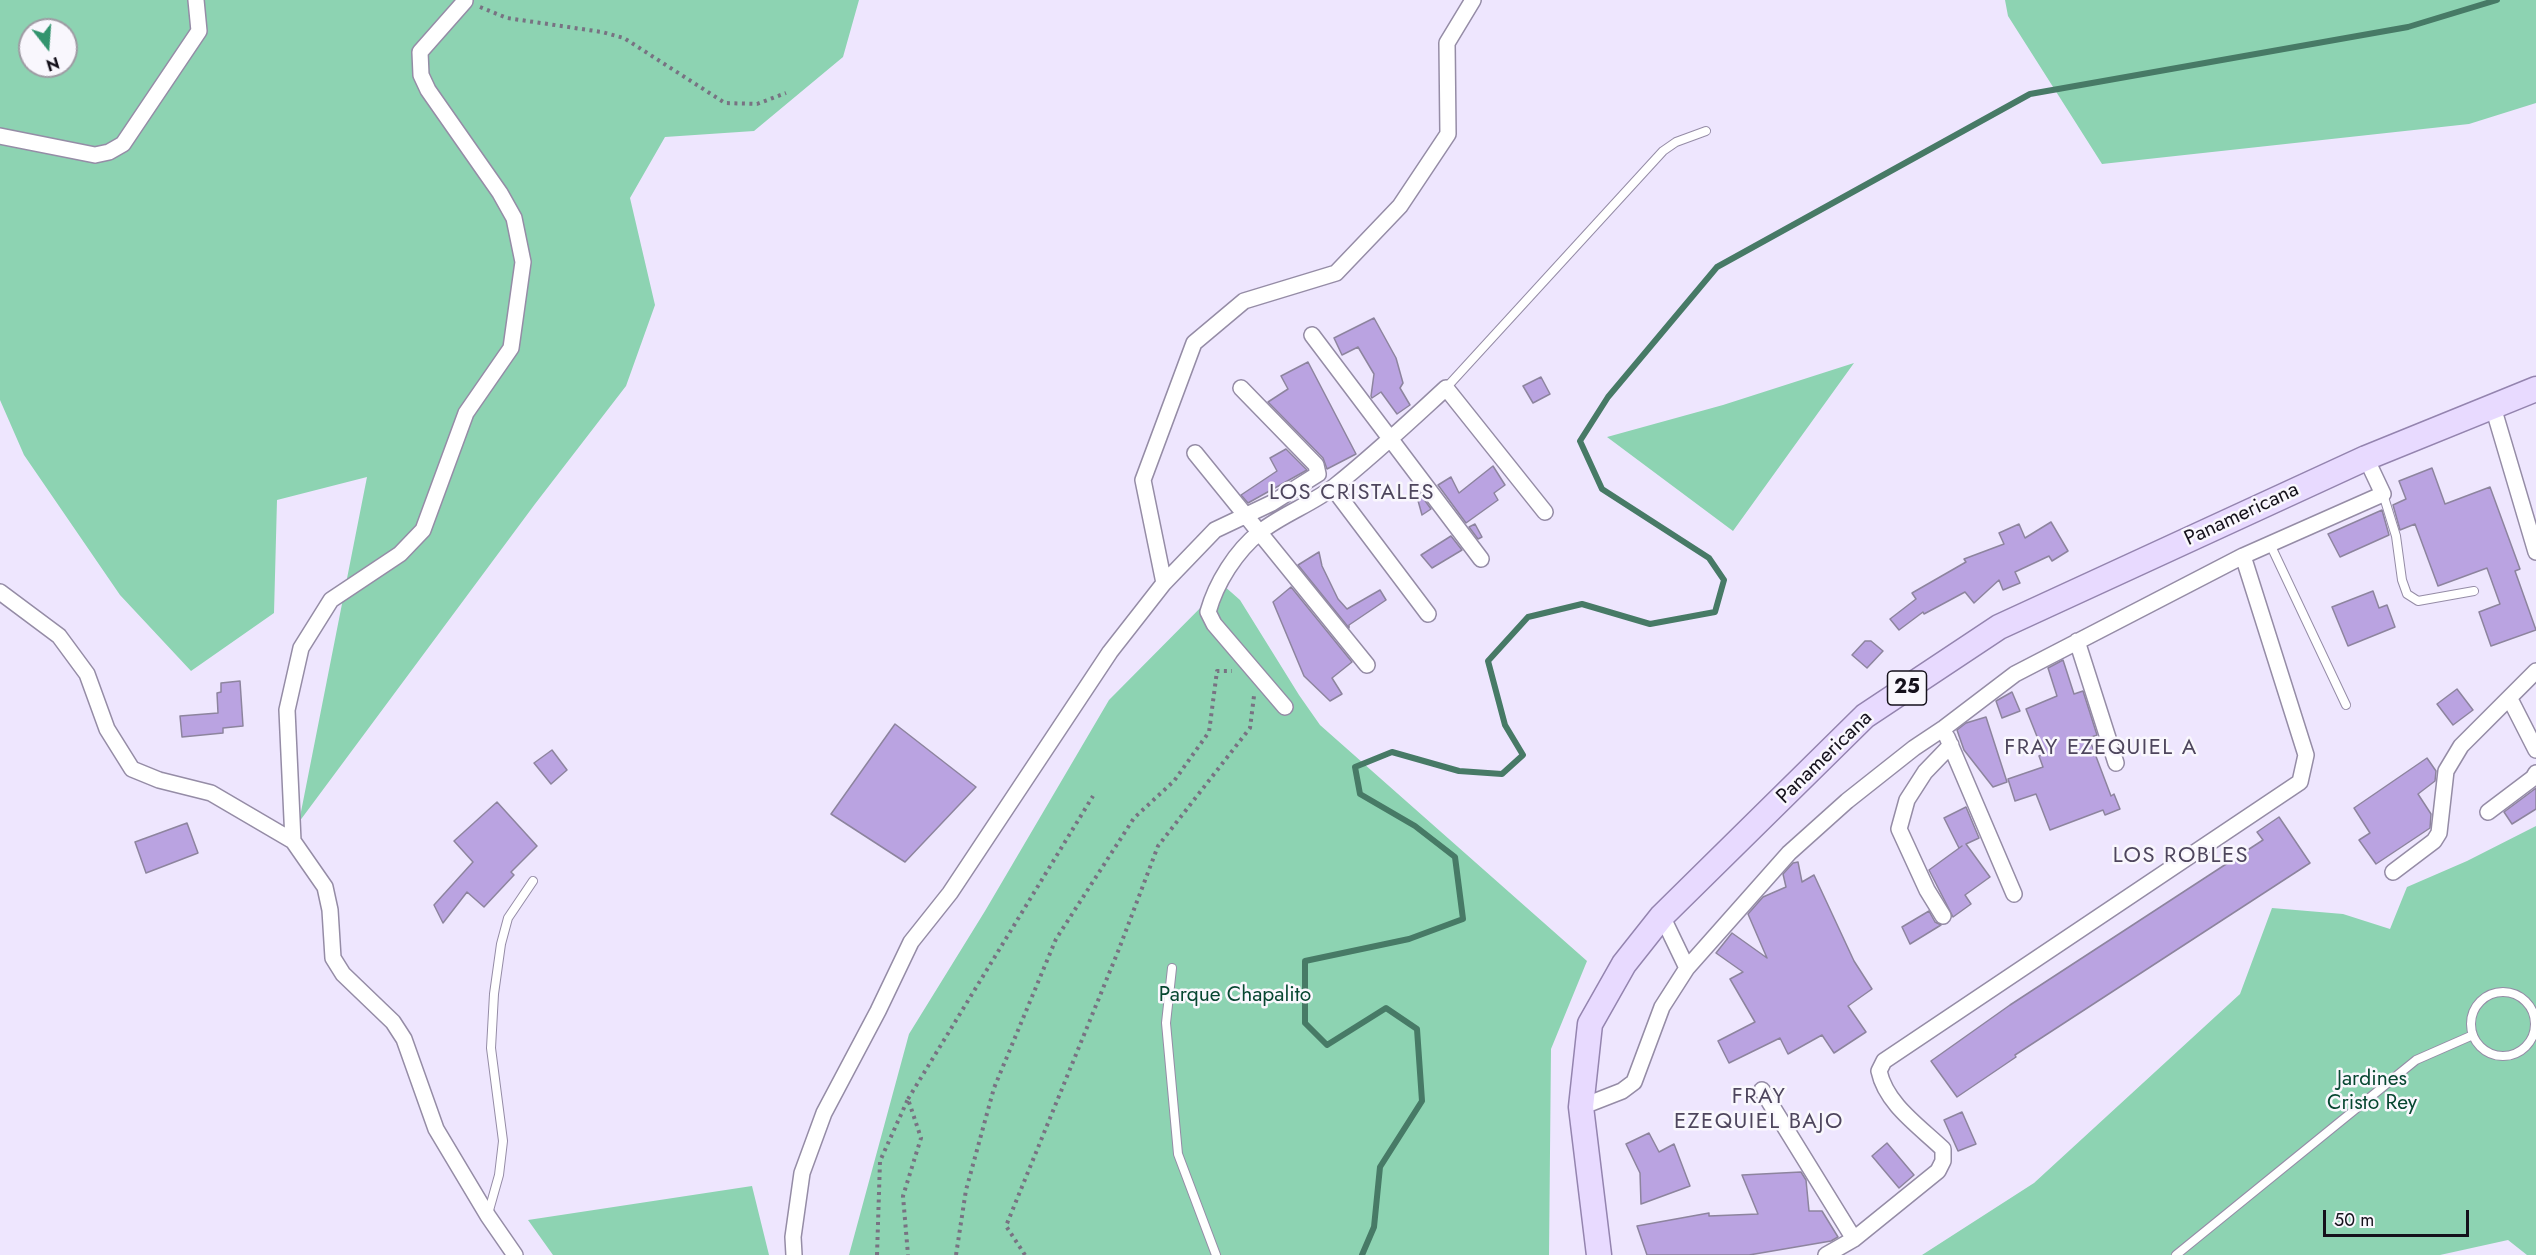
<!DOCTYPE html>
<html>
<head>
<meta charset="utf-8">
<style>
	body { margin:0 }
	#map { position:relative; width:2536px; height:1255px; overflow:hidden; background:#eee6fe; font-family:Jost,sans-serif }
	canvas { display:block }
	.north { position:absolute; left:18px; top:18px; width:60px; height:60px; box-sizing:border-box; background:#f9f7fd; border:2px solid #9e9ba3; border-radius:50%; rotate:163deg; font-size:16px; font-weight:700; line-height:24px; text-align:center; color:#15111b }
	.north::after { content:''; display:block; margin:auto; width:21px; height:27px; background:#33946e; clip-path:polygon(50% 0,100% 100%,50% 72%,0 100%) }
	.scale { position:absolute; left:2323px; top:1210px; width:146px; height:27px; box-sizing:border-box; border:3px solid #15111b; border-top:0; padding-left:8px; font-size:18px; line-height:21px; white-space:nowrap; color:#15111b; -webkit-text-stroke:4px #f9f7fd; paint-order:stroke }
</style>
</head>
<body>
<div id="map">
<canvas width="2536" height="1255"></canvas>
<div class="north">N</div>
<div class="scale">50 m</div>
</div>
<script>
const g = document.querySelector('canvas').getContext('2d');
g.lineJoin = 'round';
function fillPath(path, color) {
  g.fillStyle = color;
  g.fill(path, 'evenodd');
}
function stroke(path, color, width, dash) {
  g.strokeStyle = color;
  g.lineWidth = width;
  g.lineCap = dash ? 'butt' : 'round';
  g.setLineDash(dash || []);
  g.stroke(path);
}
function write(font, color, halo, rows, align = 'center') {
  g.font = font + ' Jost,sans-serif';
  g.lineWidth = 5;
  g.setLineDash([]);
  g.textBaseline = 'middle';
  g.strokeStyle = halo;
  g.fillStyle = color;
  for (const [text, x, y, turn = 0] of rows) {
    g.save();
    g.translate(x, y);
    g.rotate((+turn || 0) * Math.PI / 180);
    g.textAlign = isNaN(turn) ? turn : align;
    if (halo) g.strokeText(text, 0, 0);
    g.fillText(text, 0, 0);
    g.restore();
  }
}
const green = new Path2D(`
	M 0,0 L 859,0 L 843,57 L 754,131 L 665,137 L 630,198 L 655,305 L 626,386 L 535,504 L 299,822 L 367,477 L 277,500 L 274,613 L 191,671 L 120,595 L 24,455 L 0,400 ZM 30,30 L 66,30 L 66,66 L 30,66 Z
	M 2005,0 L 2536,0 L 2536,103 L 2469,124 L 2102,164 L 2008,16 Z
	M 1854,363 L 1733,531 L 1607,437 L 1723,405 Z
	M 1223,585 L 1240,600 L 1299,695 L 1320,725 L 1587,961 L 1551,1049 L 1549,1255 L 849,1255 L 909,1034 L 985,911 L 1109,700 Z
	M 2536,826 L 2536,1255 L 2527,1255 L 2508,1240 L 2440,1255 L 1922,1255 L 2034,1183 L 2240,994 L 2272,908 L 2343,914 L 2390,929 L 2407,887 L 2467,861 Z
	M 752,1186 L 769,1255 L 553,1255 L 528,1220 Z`);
const stream = new Path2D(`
	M 1362,1255 L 1374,1227 L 1380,1167 L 1422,1101 L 1417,1029 L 1386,1008 L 1327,1045 L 1305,1023 L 1305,961 L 1409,939 L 1463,919 L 1455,857 L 1415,826 L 1360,794 L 1355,767 L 1392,752 L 1459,771 L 1502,774 L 1523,755 L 1505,725 L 1488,661 L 1528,617 L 1582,604 L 1650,624 L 1715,612 L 1724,580 L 1709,558 L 1602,489 L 1580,441 L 1608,397 L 1717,267 L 2030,94 L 2408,27 L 2497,0`);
const building = new Path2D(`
	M 1374,318 L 1396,358 L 1403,383 L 1400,388 L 1410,405 L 1397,414 L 1381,392 L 1372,398 L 1371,396 L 1374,374 L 1358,347 L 1342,355 L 1334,338 Z
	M 1308,362 L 1356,454 L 1327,469 L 1323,458 L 1268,402 L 1288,389 L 1281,376 Z
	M 1541,377 L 1550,394 L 1533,403 L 1523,386 Z
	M 1286,449 L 1307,470 L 1248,503 L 1241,495 L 1277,471 L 1270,458 Z
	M 1493,466 L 1505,485 L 1494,493 L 1498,500 L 1466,523 L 1438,485 L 1451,477 L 1459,493 Z
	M 2432,468 L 2445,504 L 2490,487 L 2520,569 L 2515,571 L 2536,630 L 2491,646 L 2479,612 L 2500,604 L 2487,568 L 2438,586 L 2415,524 L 2400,530 L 2393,505 L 2406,499 L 2399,481 Z
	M 1421,495 L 1431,509 L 1422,515 L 1417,497 Z
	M 2382,510 L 2389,535 L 2340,557 L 2328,534 Z
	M 2051,522 L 2068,551 L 2052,561 L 2049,556 L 2015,572 L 2020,583 L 2003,590 L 1999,580 L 1974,603 L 1965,592 L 1924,614 L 1923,612 L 1899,630 L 1890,619 L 1916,599 L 1912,593 L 1966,562 L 1964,559 L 2004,544 L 1999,533 L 2019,524 L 2025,538 Z
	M 1475,524 L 1482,537 L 1478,539 L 1469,527 Z
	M 1451,536 L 1462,550 L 1432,568 L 1421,555 Z
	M 1319,552 L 1322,566 L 1338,599 L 1347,609 L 1380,590 L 1386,600 L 1349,625 L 1349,628 L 1298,565 Z
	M 1291,587 L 1352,662 L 1332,678 L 1342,694 L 1330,701 L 1304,676 L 1273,602 Z
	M 2373,591 L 2379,608 L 2387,605 L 2395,627 L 2348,646 L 2332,607 Z
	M 1865,641 L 1871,641 L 1883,651 L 1867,668 L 1852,655 Z
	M 2063,660 L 2074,694 L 2083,691 L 2097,735 L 2089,738 L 2111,796 L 2114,794 L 2120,809 L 2105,815 L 2103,810 L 2050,830 L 2036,794 L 2015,801 L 2008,779 L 2043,767 L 2039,756 L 2044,754 L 2026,709 L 2057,696 L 2048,668 Z
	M 240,681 L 243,726 L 223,728 L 223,733 L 182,737 L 180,716 L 218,713 L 217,693 L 221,692 L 221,683 Z
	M 2457,689 L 2473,710 L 2453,725 L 2437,704 Z
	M 2012,692 L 2020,711 L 2002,718 L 1996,701 Z
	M 1986,717 L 2007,782 L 1993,787 L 1964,750 L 1957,730 L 1966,723 Z
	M 895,724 L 976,787 L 905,862 L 831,814 Z
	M 552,750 L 567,770 L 551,784 L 534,763 Z
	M 2427,758 L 2436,771 L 2435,781 L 2418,794 L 2431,814 L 2430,828 L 2376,864 L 2359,840 L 2370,833 L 2354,808 Z
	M 2536,788 L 2536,809 L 2512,824 L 2504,812 Z
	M 497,802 L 537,846 L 511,872 L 514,875 L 484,907 L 467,892 L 443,923 L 434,905 L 473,862 L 454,841 Z
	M 1966,807 L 1979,838 L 1966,844 L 1990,877 L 1965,895 L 1971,904 L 1953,917 L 1929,870 L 1962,846 L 1959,848 L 1944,818 Z
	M 2279,817 L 2310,863 L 2015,1055 L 2016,1057 L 1957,1097 L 1931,1061 L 2010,1005 L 2263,840 L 2257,832 Z
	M 187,823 L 198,853 L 146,873 L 135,842 Z
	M 1798,862 L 1802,882 L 1814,875 L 1854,961 L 1872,989 L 1848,1006 L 1866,1032 L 1834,1053 L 1822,1035 L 1788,1054 L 1780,1038 L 1729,1063 L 1718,1041 L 1755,1022 L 1730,979 L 1743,972 L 1716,953 L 1732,933 L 1767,958 L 1748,914 L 1763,897 L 1786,887 L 1783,874 L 1793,863 Z
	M 1929,911 L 1935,922 L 1941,925 L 1910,944 L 1902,927 Z
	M 1962,1112 L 1976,1144 L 1958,1151 L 1944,1120 Z
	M 1649,1133 L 1659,1152 L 1674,1144 L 1690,1186 L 1641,1204 L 1640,1173 L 1626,1144 Z
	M 1887,1143 L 1914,1175 L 1899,1188 L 1872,1156 Z
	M 1801,1172 L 1806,1180 L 1809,1211 L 1822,1211 L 1838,1237 L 1831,1241 L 1749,1255 L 1647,1255 L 1637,1226 L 1709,1213 L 1709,1216 L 1758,1214 L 1742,1175 Z`);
const path = new Path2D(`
	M 480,7 L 507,18 L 602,32 L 624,38 L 725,103 L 757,104 L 786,93
	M 908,1099 L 1093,796
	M 877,1255 L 880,1161 L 908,1099 L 921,1138 L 903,1196 L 908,1255
	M 956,1255 L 966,1190 L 994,1088 L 1056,939 L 1134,818 L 1174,781 L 1209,732 L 1217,671 L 1232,671
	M 1025,1255 L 1006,1226 L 1119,949 L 1158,846 L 1250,728 L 1254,696`);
const service = new Path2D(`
	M 1446,388 L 1663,151 L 1676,142 L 1706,131
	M 2383,494 L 2396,536 L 2402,580 L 2407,594 L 2418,601 L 2474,591
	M 2270,544 L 2346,705
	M 1172,968 L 1166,1023 L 1178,1154 L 1216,1255
	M2471 1024a32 32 0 1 1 64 0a32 32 0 1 1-64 0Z
	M 488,1214 L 499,1175 L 503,1141 L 491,1048 L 494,994 L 501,944 L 508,918 L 533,881
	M 2176,1255 L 2416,1060 L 2473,1035`);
const minor = new Path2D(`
	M 0,136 L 95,155 L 109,152 L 123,144 L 199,31 L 196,0
	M 1312,335 L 1481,559
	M 2493,407 L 2536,552
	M 1195,453 L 1367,665
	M 1333,488 L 1428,614
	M 1164,583 L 1215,530 L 1272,503 L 1318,474 L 1316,465 L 1241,388
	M 0,592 L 59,636 L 87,674 L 107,729 L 132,769 L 159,780 L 211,793 L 293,841 L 325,887 L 330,910 L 333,958 L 343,974 L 393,1022 L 404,1039 L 436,1129 L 488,1216 L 515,1255
	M 2077,641 L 2116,763
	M 2510,699 L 2536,750
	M 1285,707 L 1214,624 L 1208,612 C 1216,583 1236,551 1260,532 C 1283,514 1312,504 1335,486 C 1374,455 1410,421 1446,388 L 1545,512
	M 1947,737 L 2014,894
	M 2488,812 L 2533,778 L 2536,773
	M 293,841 L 287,710 L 301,648 L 331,600 L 400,554 L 423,530 L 466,413 L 511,348 L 523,262 L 514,218 L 500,193 L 428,90 L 421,75 L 420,52 L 465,1 L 464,0
	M 2393,872 L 2434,841 L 2439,833 L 2446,771 L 2461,746 L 2536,671
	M 1662,916 L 1687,968
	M 1943,916 L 1927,890 L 1899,829 L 1907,800 L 1925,772 L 1951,745
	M 1762,1090 L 1854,1239
	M 1581,1107 L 1622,1091 L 1634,1082 L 1662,1007 L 1687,968 L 1789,853 L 1847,801 L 1914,748 L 1944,728 L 2015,674 L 2243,556
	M 794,1255 L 793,1237 L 802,1173 L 824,1113 L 878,1011 L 911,942 L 950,893 L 1110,652 L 1164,583 L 1143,480 L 1194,343 L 1244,301 L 1336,273 L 1400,206 L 1448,134 L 1447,43 L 1473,0
	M 1826,1255 L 1854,1239 L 1938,1171 L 1943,1161 L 1943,1149 C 1919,1126 1886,1104 1879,1071 L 1884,1061 L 2300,782 L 2306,755 L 2243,556 L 2383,494 L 2366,458`);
const primary = new Path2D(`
	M 1599,1255 L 1581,1107 L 1590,1024 L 1624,964 L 1662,916 L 1865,716 L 1999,627 L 2366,458 L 2536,389`);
const shields = [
	[1907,688,39]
];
const shieldNames = [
	["25",1907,688]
];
const streetNames = [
	["Panamericana",2242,515,-25],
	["Panamericana",1825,758,-44]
];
const parkNames = [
	["Parque Chapalito",1235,996],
	["Jardines",2372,1080],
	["Cristo Rey",2372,1104]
];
const neighbourhoodNames = [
	["LOS CRISTALES",1352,494],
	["FRAY EZEQUIEL A",2101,749],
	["LOS ROBLES",2181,857],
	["FRAY",1759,1098],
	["EZEQUIEL BAJO",1759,1123]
];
fillPath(green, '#8dd3b2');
stroke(stream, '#477a66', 6);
fillPath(building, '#baa3e1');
stroke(building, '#8d849e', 1.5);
stroke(service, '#958ca6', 10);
stroke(minor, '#958ca6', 18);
stroke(primary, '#9484af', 27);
stroke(path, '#787282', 4, [3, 4.5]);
stroke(service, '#fff', 8);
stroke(minor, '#fff', 15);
stroke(primary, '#e8daff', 24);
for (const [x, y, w] of shields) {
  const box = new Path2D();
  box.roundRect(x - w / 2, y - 17, w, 34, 4.5);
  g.fillStyle = '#f9f7fd';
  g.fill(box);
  stroke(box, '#15111b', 1.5);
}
write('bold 20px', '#15111b', null, shieldNames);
write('21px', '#15111b', '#f9f7fd', streetNames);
write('21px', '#074731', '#f9f7fd', parkNames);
g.letterSpacing = '1.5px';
write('22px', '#4e465d', '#f9f7fd', neighbourhoodNames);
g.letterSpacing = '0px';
</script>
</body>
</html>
